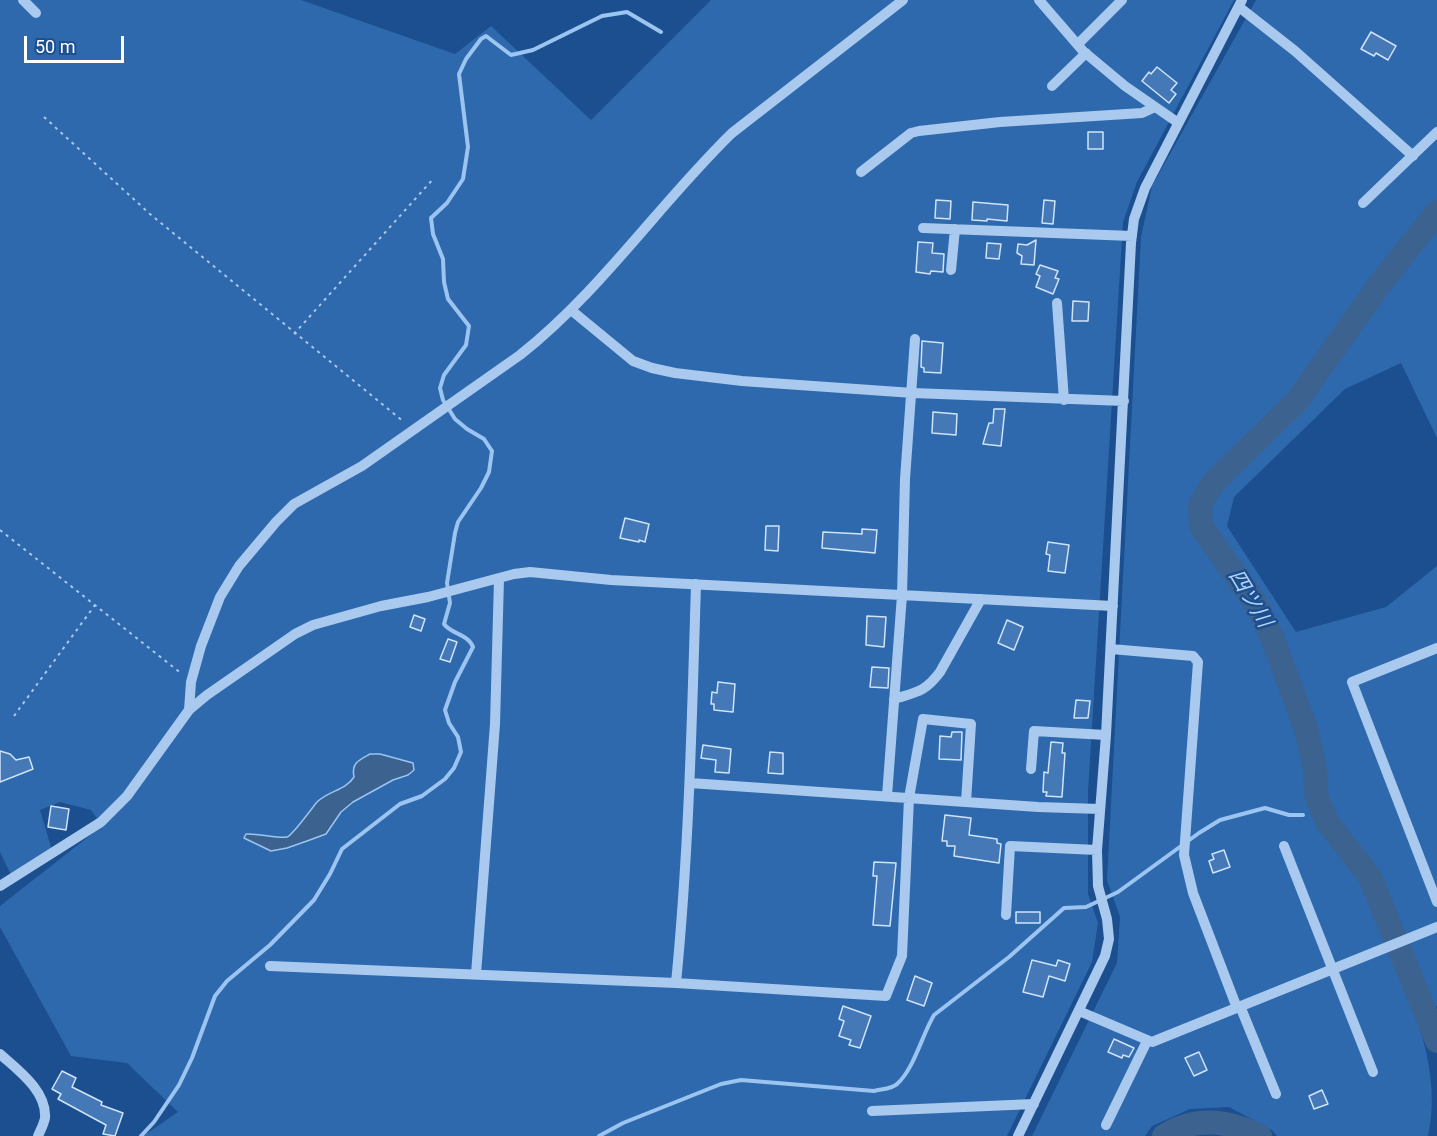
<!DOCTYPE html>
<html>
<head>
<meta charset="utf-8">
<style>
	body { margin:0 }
	#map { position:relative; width:1437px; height:1136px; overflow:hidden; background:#1b4f8f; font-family:Roboto,sans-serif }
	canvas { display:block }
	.scale { position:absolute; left:24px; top:36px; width:100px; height:27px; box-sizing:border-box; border:3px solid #fff; border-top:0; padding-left:8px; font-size:18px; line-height:21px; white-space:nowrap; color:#fff; -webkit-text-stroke:4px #1b4f8f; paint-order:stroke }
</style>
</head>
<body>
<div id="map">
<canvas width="1437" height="1136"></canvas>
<div class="scale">50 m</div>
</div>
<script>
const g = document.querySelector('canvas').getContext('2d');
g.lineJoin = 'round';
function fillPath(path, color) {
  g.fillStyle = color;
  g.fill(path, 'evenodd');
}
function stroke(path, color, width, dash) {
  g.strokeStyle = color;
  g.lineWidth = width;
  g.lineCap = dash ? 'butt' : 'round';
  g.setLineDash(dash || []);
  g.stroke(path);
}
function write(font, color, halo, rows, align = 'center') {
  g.font = font + ' Roboto,"Noto Sans JP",sans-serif';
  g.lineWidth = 5;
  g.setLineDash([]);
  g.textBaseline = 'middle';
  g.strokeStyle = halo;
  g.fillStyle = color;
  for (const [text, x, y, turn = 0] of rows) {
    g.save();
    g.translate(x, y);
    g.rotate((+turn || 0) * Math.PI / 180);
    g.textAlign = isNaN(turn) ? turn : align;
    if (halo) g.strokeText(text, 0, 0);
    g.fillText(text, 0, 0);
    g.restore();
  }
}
const green = new Path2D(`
	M 0,0 L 301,0 L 455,54 L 491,26 L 591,120 L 711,0 L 1234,0 L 1137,182 L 1123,222 L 1088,792 L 1088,894 L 1098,923 L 1092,962 L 1007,1136 L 143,1136 L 178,1112 L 127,1063 L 71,1056 L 0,927 L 0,906 L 102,826 L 91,810 L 60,802 L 40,810 L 52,850 L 11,875 L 0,852 Z
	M 1256,0 L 1437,0 L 1437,438 L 1401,363 L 1345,389 L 1234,497 L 1227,526 L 1296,632 L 1386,607 L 1437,566 L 1437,1006 L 1415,1014 C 1429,1053 1437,1096 1428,1136 L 1277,1136 L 1272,1130 L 1229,1107 L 1190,1109 L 1152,1126 L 1145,1136 L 1032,1136 L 1117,963 L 1120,917 L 1107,880 L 1141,237 L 1152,186 Z`);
const water = new Path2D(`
	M 370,754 L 380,754 L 413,763 L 414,770 L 408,775 L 393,780 L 353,802 L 341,812 L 326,834 L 307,841 L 287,848 L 271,851 L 244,838 L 246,834 C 256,833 281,839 287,837 C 292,836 312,808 317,802 C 328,791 346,790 354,777 C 351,763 359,760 370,754 Z`);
const stream = new Path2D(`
	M 141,1136 L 154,1122 L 179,1085 L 192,1058 L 215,996 L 227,981 L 270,945 L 314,900 L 330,874 L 342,849 L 400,804 L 422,796 L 445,779 L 454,768 L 461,752 L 458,737 L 449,723 L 445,710 L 455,682 L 473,647 C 468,634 451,634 444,624 L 450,603 L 447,583 L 455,533 L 458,522 L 481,488 L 489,472 L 492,451 L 484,439 L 467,429 L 455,419 L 443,400 L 440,388 L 444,375 L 466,345 L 469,326 L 448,299 L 444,282 L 443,259 L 433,234 L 431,218 L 447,203 L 463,179 L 468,147 L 459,74 L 466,59 L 481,39 L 486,36 L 511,55 L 533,50 L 602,16 L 627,12 L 661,32
	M 599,1136 L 623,1123 L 721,1084 L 741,1080 L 874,1091 C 881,1089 892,1089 897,1084 C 914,1069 922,1035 934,1015 L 1009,957 L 1064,908 L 1086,907 L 1118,892 L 1199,833 L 1220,820 L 1265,808 L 1289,815 L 1303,815`);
const river = new Path2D(`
	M 1437,212 L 1380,284 L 1297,401 L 1213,483 L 1200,505 L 1201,526 L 1256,604 L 1272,637 L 1306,729 L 1314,763 L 1317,798 L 1328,823 L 1370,877 L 1437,1041
	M 1164,1136 C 1195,1116 1228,1120 1260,1136`);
const building = new Path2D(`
	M 1371,32 L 1396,46 L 1388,60 L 1376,53 L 1374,56 L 1361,49 Z
	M 1157,67 L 1177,83 L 1171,90 L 1176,94 L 1169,103 L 1142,81 L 1149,72 L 1151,74 Z
	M 1088,132 L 1103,132 L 1103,149 L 1088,149 Z
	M 936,200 L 951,201 L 950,219 L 935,218 Z
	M 1044,200 L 1055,201 L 1053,224 L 1042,223 Z
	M 973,202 L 1008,205 L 1007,221 L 987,219 L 987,221 L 972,220 Z
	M 1036,240 L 1034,265 L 1021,264 L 1022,256 L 1017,253 L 1018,244 L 1027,245 Z
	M 918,242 L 933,243 L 932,253 L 944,254 L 943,272 L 931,271 L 930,274 L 916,272 Z
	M 987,243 L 1001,244 L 999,259 L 986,258 Z
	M 1040,265 L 1058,271 L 1055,278 L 1059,279 L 1053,294 L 1036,287 L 1040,276 L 1036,274 Z
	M 1073,301 L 1089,302 L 1088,321 L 1072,321 Z
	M 922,341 L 943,343 L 941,373 L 924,372 L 924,368 L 921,367 Z
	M 994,409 L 1005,409 L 1001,446 L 983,444 L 989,423 L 993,423 Z
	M 933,412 L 957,414 L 956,435 L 932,433 Z
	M 625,518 L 649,524 L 645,542 L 639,540 L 639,542 L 620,538 Z
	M 766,526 L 779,526 L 778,551 L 765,550 Z
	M 862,529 L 877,530 L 875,553 L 822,548 L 823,532 L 862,534 Z
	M 1048,542 L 1069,545 L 1065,573 L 1048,571 L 1050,555 L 1046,554 Z
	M 414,615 L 425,619 L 421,631 L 410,627 Z
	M 867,616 L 886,617 L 884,647 L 866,645 Z
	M 1007,620 L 1023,627 L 1014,650 L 998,643 Z
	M 448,639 L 457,642 L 450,662 L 440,659 Z
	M 872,667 L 889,668 L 888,688 L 870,687 Z
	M 718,682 L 735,684 L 733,712 L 714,710 L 714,704 L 711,704 L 712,692 L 717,693 Z
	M 1076,700 L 1090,701 L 1088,718 L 1074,718 Z
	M 952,732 L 962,732 L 961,760 L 939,759 L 940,736 L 951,737 Z
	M 1051,742 L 1063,743 L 1062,753 L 1065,753 L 1062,797 L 1046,796 L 1047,792 L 1043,792 L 1044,772 L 1048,773 Z
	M 703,745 L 731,749 L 729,773 L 715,772 L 716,760 L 701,758 Z
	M 0,751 L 10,754 L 16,760 L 29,757 L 33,769 L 0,782 Z
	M 770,752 L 783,753 L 783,774 L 768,773 Z
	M 51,806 L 69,809 L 66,830 L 48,827 Z
	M 945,815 L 971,818 L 969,835 L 997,839 L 997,843 L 1001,844 L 999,863 L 954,856 L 955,846 L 947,846 L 947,841 L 942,841 Z
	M 1224,850 L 1230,867 L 1213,873 L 1209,861 L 1214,859 L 1212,854 Z
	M 874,862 L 896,863 L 890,926 L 873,925 L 877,876 L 873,876 Z
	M 1016,912 L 1040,912 L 1040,923 L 1016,923 Z
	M 1032,960 L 1056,966 L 1058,960 L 1070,964 L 1065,981 L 1049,976 L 1043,997 L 1023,992 Z
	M 915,976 L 932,983 L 924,1006 L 907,1000 Z
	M 843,1006 L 871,1016 L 860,1048 L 849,1045 L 851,1040 L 839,1036 L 844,1021 L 839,1019 Z
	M 1114,1039 L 1134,1048 L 1129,1057 L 1123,1055 L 1122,1058 L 1108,1052 Z
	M 1199,1052 L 1207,1070 L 1194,1076 L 1185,1058 Z
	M 62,1071 L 76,1078 L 72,1087 L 102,1102 L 101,1105 L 123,1113 L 115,1136 L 103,1134 L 106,1125 L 58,1099 L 61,1094 L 52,1089 Z
	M 1322,1090 L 1328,1104 L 1314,1109 L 1309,1096 Z`);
const path = new Path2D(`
	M 44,117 L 150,214 L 404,422
	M 294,334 L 434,178
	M 0,530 L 182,674
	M 14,716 L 95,605`);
const minor = new Path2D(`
	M 23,0 L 36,13
	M 1039,0 L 1083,51 L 1125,86 L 1177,122
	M 1239,7 L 1295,51 L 1413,156
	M 1078,44 L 1122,0
	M 1052,86 L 1086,53
	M 861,172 L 911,133 L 919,131 L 1000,122 L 1142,113 L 1155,107
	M 1363,203 L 1437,132
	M 923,228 L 1132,236
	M 951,270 L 955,229
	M 1057,303 L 1064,400
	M 571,310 L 633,361 L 652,368 L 675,373 L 742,381 L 913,393 L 1124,401
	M 1437,648 L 1352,682 L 1437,902
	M 1111,649 L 1193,656 L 1198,662 L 1184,855 L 1193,893 L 1237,1008
	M 894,699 C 917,692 925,692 940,672 L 981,599
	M 189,710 L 191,682 L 201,646 L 220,597 L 239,566 L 276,522 L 294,504 L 362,466 L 520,355 C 601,291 659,204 732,133 L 903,0
	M 1031,769 L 1034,731 L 1106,735
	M 690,783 L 1038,807 L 1100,809
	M 887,796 L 902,595 L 905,479 L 915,339
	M 1284,846 L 1373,1072
	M 0,886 L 101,822 L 127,796 L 189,710 L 207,695 L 295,634 L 313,625 L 381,606 L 428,597 L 514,574 L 530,572 L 611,580 L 1113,606
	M 1006,915 L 1010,846 L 1097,850
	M 270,966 L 676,983 L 886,996 L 902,956 L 909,798 L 923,719 L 971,724 L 966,802
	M 476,974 L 495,724 L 499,579
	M 676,983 C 689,851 692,717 696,584
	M 1240,1006 L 1276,1094
	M 1079,1011 L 1152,1042 L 1437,927
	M 0,1054 C 18,1070 47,1091 45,1118 C 44,1124 40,1131 38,1136
	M 872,1111 L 1034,1104
	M 1106,1125 L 1147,1041
	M 1018,1136 L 1105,956 L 1109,939 L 1107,919 L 1098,886 L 1097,850 L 1106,735 L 1131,243 L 1134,219 L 1145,188 L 1242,0`);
const waterNames = [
	["四ツ川",1249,599,59]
];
fillPath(green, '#2e69ad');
fillPath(water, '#3c6290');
stroke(water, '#9cc4f0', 1.5);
stroke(stream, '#9cc4f0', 4);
stroke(river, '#3c6290', 24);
fillPath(building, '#4478b7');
stroke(building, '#cfe3fa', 1.5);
stroke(path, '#a9c9ee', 2, [3, 4.5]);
stroke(minor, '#a9c9ee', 10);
write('italic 21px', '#b5d3f5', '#1b4f8f', waterNames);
</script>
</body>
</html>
